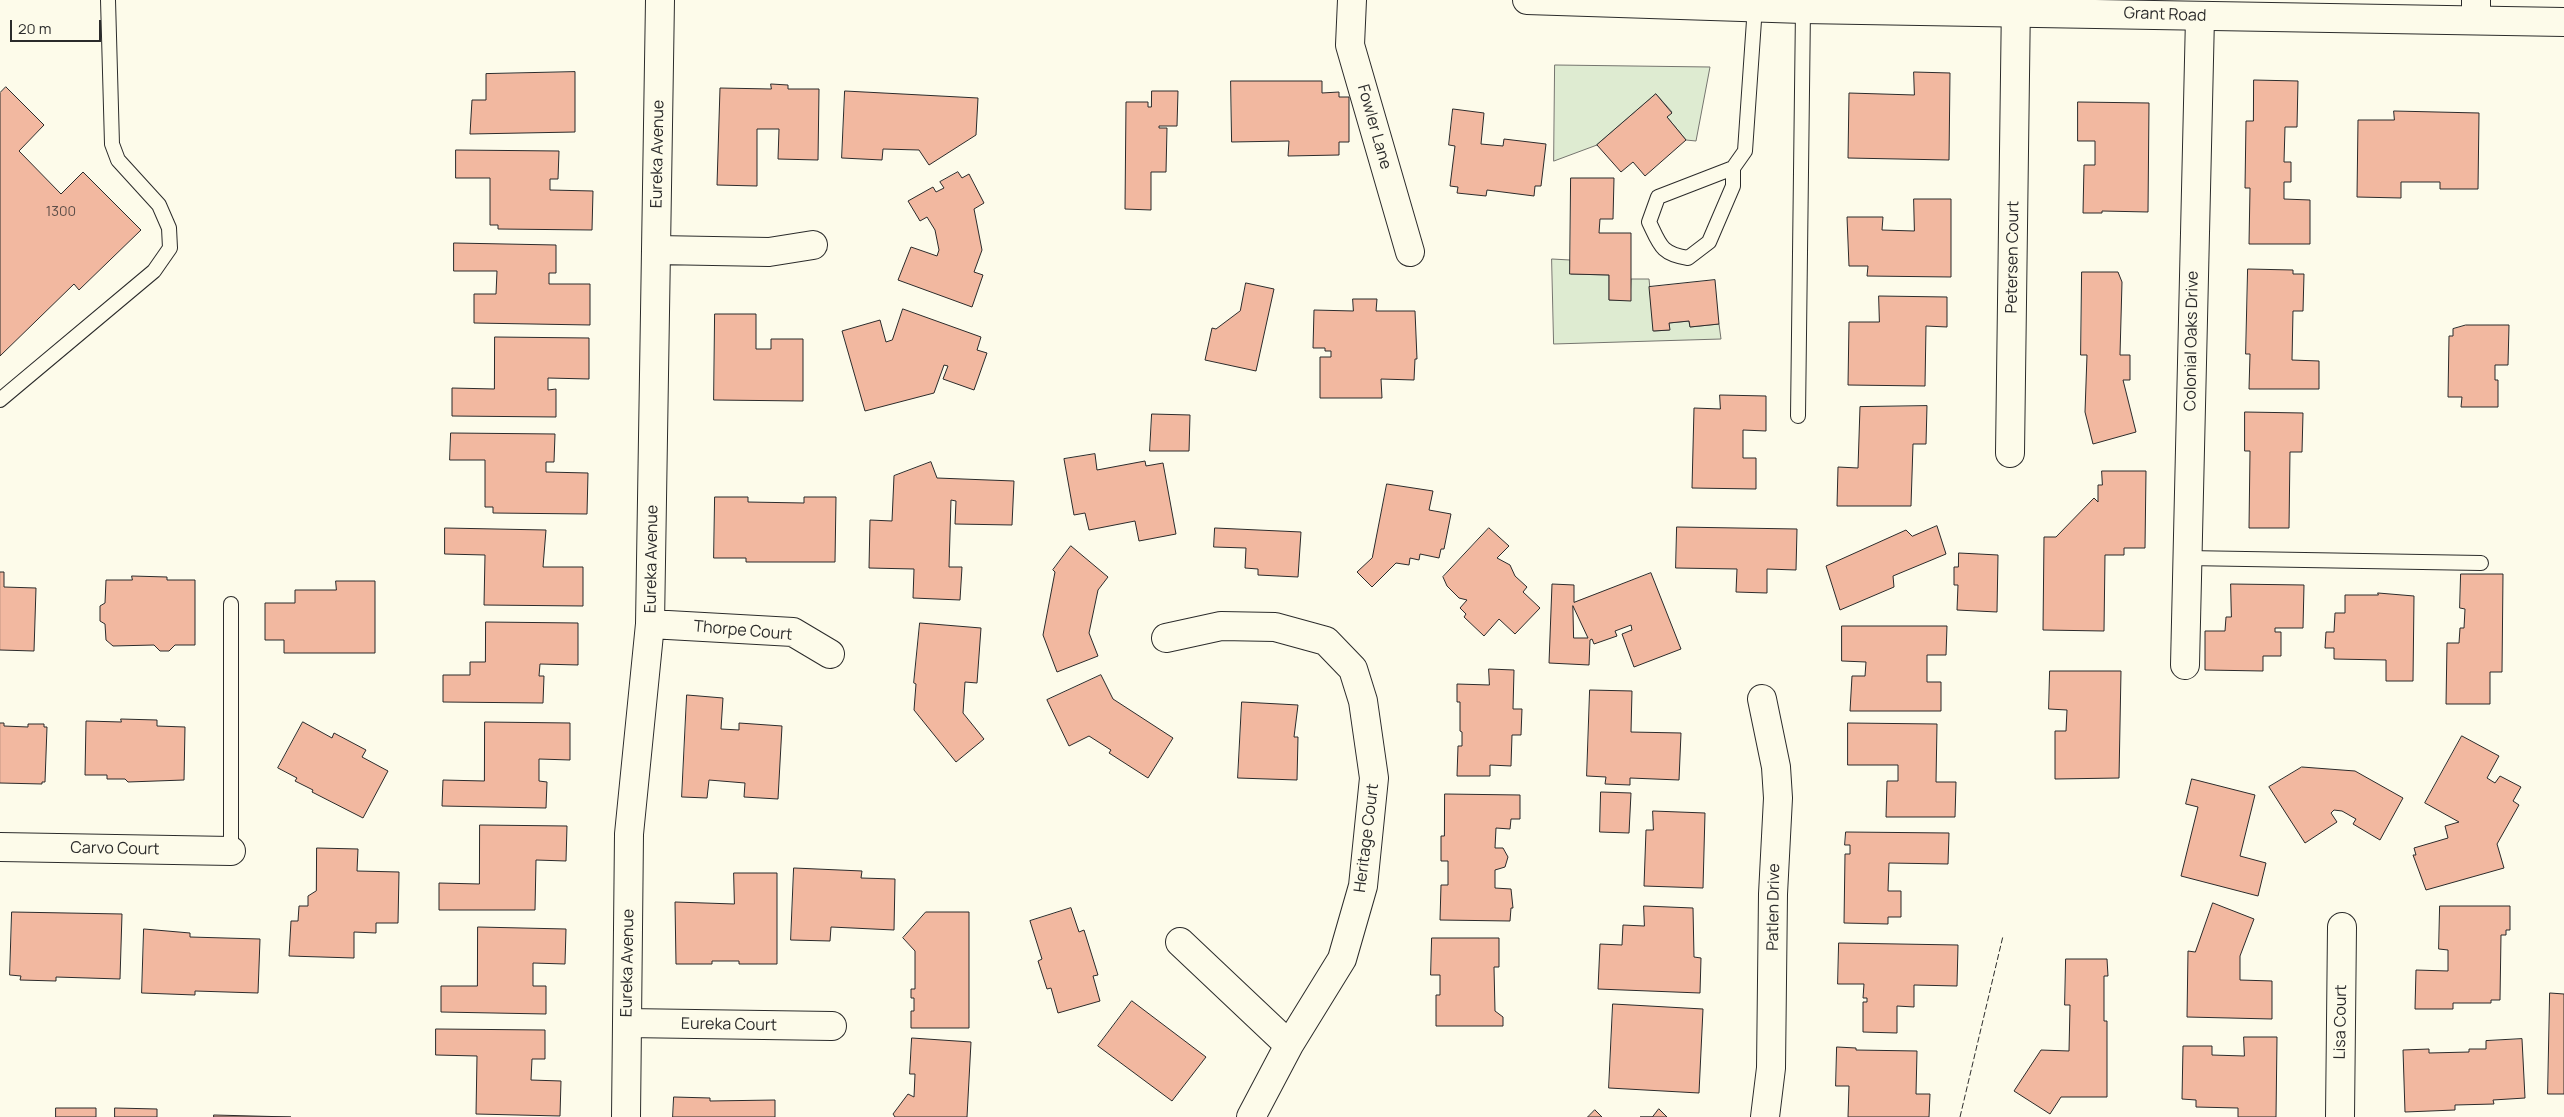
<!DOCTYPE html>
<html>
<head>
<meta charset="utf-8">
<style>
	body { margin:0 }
	#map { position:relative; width:2564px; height:1117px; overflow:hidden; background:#fdfbea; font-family:Manrope,sans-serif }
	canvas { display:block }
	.scale { position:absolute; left:10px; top:20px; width:91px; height:22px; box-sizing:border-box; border:2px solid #2b2b2b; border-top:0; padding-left:6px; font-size:15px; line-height:18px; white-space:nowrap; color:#2b2b2b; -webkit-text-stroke:4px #fdfbea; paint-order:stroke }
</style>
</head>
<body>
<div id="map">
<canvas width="2564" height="1117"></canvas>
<div class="scale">20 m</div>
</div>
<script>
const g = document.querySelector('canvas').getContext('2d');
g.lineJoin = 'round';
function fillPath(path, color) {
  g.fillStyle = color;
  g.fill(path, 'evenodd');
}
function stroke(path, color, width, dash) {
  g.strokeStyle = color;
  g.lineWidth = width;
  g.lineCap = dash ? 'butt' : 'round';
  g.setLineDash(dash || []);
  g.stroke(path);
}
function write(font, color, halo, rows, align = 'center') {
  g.font = font + ' Manrope,sans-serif';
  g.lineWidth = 4;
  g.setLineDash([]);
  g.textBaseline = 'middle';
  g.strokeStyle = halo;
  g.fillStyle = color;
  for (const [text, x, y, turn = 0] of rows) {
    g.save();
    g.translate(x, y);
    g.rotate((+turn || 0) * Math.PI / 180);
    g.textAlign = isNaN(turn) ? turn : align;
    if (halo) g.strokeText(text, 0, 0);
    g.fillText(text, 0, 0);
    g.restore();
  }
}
const green = new Path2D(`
	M 1555,65 L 1710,67 L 1696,141 L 1686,140 L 1667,117 L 1672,112 L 1656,94 L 1597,145 L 1554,161 Z
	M 1552,259 L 1570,260 L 1571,274 L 1609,275 L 1609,300 L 1630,300 L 1631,279 L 1649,279 L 1654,331 L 1669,330 L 1669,323 L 1689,321 L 1690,327 L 1719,324 L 1721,339 L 1554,344 Z`);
const building = new Path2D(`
	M 575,72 L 575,132 L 470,134 L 472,100 L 486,100 L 486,74 Z
	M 1914,72 L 1950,73 L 1949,160 L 1848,158 L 1849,93 L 1914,95 Z
	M 2254,80 L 2298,81 L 2297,127 L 2285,127 L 2284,162 L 2291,162 L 2291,182 L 2284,182 L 2284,199 L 2310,200 L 2310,244 L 2249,244 L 2250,188 L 2245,188 L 2246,121 L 2253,121 Z
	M 1231,81 L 1322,81 L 1322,93 L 1339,92 L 1339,97 L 1349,97 L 1349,142 L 1339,142 L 1339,155 L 1288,156 L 1289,141 L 1232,142 Z
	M 771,84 L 788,85 L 788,89 L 819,89 L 818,160 L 778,159 L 779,129 L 757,129 L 757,186 L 717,185 L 720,88 L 771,89 Z
	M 6,87 L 44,125 L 19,151 L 61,194 L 83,172 L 141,230 L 79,290 L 74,284 L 0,356 L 0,93 Z
	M 845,91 L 978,98 L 976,135 L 929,165 L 919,150 L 883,149 L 882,160 L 842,158 Z
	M 1152,91 L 1178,91 L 1177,126 L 1159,126 L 1159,128 L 1167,128 L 1166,172 L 1151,172 L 1151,210 L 1125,209 L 1126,102 L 1148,102 L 1148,107 L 1151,107 Z
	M 1656,94 L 1672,113 L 1667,117 L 1686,140 L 1645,176 L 1633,162 L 1621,172 L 1597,145 Z
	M 2078,102 L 2149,103 L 2148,212 L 2102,211 L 2102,213 L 2083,213 L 2084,165 L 2095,165 L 2095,141 L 2078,141 Z
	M 1453,109 L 1484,113 L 1481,144 L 1503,146 L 1504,139 L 1546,144 L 1541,186 L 1535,186 L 1534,196 L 1487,190 L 1486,196 L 1457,193 L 1458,187 L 1450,186 L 1455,146 L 1449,145 Z
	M 2394,111 L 2479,113 L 2478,189 L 2440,189 L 2440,182 L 2401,182 L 2401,198 L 2357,197 L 2358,120 L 2394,120 Z
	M 456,150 L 559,151 L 558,179 L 550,179 L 550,190 L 593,191 L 592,230 L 498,229 L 498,225 L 490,225 L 490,178 L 456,178 Z
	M 958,172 L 962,178 L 969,174 L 984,203 L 974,209 L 982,250 L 974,272 L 983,275 L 972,307 L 898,280 L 911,247 L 937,256 L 939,250 L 935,230 L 927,217 L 920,221 L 908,201 L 933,187 L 936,192 L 944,188 L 940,182 Z
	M 1571,178 L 1614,178 L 1613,219 L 1600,219 L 1599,233 L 1631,233 L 1631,301 L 1609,300 L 1609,275 L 1570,274 Z
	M 1914,199 L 1951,199 L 1951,277 L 1867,276 L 1868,266 L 1849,266 L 1847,217 L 1883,217 L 1882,230 L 1914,231 Z
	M 454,243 L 556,245 L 556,273 L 549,273 L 549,284 L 590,284 L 590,325 L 474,323 L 474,294 L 496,294 L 497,271 L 454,271 Z
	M 2248,269 L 2293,270 L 2293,274 L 2304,274 L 2303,311 L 2293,311 L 2292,360 L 2319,361 L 2319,389 L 2249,389 L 2250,354 L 2246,354 Z
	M 2082,272 L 2118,272 L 2122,282 L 2120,355 L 2130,355 L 2130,380 L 2123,380 L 2136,432 L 2093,444 L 2085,412 L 2087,355 L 2081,355 Z
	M 1715,280 L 1719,324 L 1690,327 L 1689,321 L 1669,323 L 1670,330 L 1653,331 L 1649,287 Z
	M 1246,283 L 1274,289 L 1256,371 L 1205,360 L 1212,328 L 1216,329 L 1240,311 Z
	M 1879,296 L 1947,297 L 1947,327 L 1926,326 L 1925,386 L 1848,385 L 1849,322 L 1879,322 Z
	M 1353,299 L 1377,299 L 1376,311 L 1415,311 L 1417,359 L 1415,359 L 1414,380 L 1381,379 L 1382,398 L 1320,398 L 1320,357 L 1331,357 L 1331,351 L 1325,351 L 1325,348 L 1313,348 L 1314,310 L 1353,311 Z
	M 903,309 L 981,337 L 977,350 L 987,353 L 974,390 L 943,379 L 948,366 L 944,365 L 934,393 L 865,411 L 842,331 L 880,320 L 886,342 L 892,340 Z
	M 715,314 L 756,314 L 756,349 L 771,349 L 771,339 L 803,339 L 803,401 L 714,400 Z
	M 2466,325 L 2509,325 L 2508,365 L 2495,365 L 2495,380 L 2498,380 L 2498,407 L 2461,407 L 2462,397 L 2448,397 L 2449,336 L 2453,336 L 2453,329 Z
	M 495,337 L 589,338 L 589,379 L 548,378 L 548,390 L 556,389 L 556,417 L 452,416 L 452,388 L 494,389 Z
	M 1720,395 L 1766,396 L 1766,431 L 1743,430 L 1743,458 L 1756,458 L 1756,489 L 1692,488 L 1694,408 L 1720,409 Z
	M 1927,406 L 1926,444 L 1913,444 L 1911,506 L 1837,506 L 1838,467 L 1858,468 L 1860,407 Z
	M 2245,412 L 2303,413 L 2302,452 L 2290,452 L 2289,528 L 2249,528 L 2250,451 L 2245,451 Z
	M 1152,414 L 1190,415 L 1189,451 L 1150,451 Z
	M 451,433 L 555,434 L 554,462 L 546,462 L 546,472 L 588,473 L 587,514 L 493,513 L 493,507 L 485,507 L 485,460 L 450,460 Z
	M 1095,454 L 1097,470 L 1145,461 L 1146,466 L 1163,463 L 1176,534 L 1139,541 L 1135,521 L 1089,530 L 1085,513 L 1074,515 L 1064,459 Z
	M 931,462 L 937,478 L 1014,481 L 1012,525 L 955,524 L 956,501 L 951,500 L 949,567 L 962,567 L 960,600 L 913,598 L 914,569 L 869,568 L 870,520 L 892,521 L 894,476 Z
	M 2102,471 L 2146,471 L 2145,548 L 2124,548 L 2124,555 L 2105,555 L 2104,631 L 2043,630 L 2044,537 L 2056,537 L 2094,498 L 2098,502 L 2098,485 L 2102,485 Z
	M 1387,484 L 1433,491 L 1429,510 L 1451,514 L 1444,549 L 1441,549 L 1439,558 L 1420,554 L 1419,560 L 1410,558 L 1409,565 L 1396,563 L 1372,587 L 1357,572 L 1372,558 Z
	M 715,497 L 748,497 L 748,502 L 804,503 L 804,497 L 836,497 L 835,562 L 746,562 L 746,558 L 714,558 Z
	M 1937,526 L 1946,554 L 1893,576 L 1894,587 L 1840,610 L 1826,566 L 1906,530 L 1912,536 Z
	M 1677,527 L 1797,529 L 1796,570 L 1767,569 L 1767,593 L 1736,592 L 1737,569 L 1676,568 Z
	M 445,528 L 546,530 L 543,567 L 583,567 L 583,606 L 484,605 L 485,555 L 445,554 Z
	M 1215,528 L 1301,532 L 1298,577 L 1258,575 L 1258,569 L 1245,568 L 1246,548 L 1214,547 Z
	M 1489,528 L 1509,546 L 1497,558 L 1510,565 L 1515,576 L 1527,587 L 1523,592 L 1540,608 L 1515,634 L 1499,619 L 1484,636 L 1464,617 L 1466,614 L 1460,608 L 1467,600 L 1459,598 L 1447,586 L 1443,577 Z
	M 1071,546 L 1108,577 L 1098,590 L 1089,633 L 1098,656 L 1057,672 L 1043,635 L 1055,572 L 1053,570 Z
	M 1959,553 L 1998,555 L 1997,612 L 1957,610 L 1958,585 L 1954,585 L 1954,567 L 1958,567 Z
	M 0,572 L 4,572 L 4,587 L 36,588 L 34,651 L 0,650 Z
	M 1651,573 L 1681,649 L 1634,667 L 1622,634 L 1632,630 L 1631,625 L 1615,631 L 1617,636 L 1594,644 L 1592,639 L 1590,640 L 1589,665 L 1549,663 L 1552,584 L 1574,585 L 1574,602 ZM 1573,606 L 1588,638 L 1574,638 Z
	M 2461,574 L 2503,574 L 2502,672 L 2490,672 L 2490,704 L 2446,704 L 2447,643 L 2459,643 L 2460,628 L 2464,628 L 2465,609 L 2460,608 Z
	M 132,576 L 167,577 L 167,580 L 195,580 L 195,645 L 175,645 L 169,651 L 160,651 L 154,645 L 113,646 L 106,640 L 105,624 L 100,621 L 100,606 L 105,603 L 106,580 L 132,580 Z
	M 336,581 L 375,581 L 375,653 L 284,653 L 284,640 L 265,640 L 265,603 L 295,603 L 295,590 L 336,590 Z
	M 2231,584 L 2304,585 L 2303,628 L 2275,628 L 2275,632 L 2281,632 L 2281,656 L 2263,656 L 2263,671 L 2205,670 L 2205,631 L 2225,631 L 2226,617 L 2231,617 Z
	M 2378,593 L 2414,596 L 2413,681 L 2386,681 L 2386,660 L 2334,659 L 2334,648 L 2325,648 L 2326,632 L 2334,632 L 2335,613 L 2345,613 L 2345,595 L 2378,595 Z
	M 486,622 L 578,623 L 578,665 L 540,664 L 539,676 L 544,676 L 543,703 L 443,702 L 443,675 L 470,675 L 470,662 L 485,662 Z
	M 920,623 L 981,628 L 977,683 L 965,682 L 963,713 L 984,739 L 956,762 L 914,710 L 916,684 L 914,683 Z
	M 1842,626 L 1947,626 L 1946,655 L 1927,655 L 1927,682 L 1941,682 L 1941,711 L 1850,711 L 1852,676 L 1865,676 L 1866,662 L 1842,661 Z
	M 1489,669 L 1514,670 L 1513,709 L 1522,709 L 1521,735 L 1512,735 L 1511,766 L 1490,765 L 1490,776 L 1457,776 L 1458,746 L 1462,746 L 1462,732 L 1460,731 L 1460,702 L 1457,702 L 1457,684 L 1489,685 Z
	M 2050,671 L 2121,671 L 2119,778 L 2055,779 L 2055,731 L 2066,731 L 2067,710 L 2049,709 Z
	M 1101,675 L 1113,699 L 1173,738 L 1148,778 L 1109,753 L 1111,750 L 1089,736 L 1069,746 L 1047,700 Z
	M 1590,690 L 1632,691 L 1631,732 L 1681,733 L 1679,780 L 1630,778 L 1630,785 L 1605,784 L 1606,777 L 1587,776 Z
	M 687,695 L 723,698 L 721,729 L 739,730 L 739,723 L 782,726 L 778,799 L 744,797 L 745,783 L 709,780 L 707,798 L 682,797 Z
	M 1242,702 L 1298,705 L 1294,737 L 1298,737 L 1297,780 L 1238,778 Z
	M 121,719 L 157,720 L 157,726 L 185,727 L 184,780 L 128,782 L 125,779 L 107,779 L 107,775 L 85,775 L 86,721 L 121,722 Z
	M 303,722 L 332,738 L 334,733 L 366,750 L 362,757 L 388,771 L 363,818 L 312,792 L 313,790 L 295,781 L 297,778 L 278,768 Z
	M 485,722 L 570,723 L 570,760 L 539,759 L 539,781 L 547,782 L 546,808 L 442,806 L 443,780 L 484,781 Z
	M 0,723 L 4,723 L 4,726 L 28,727 L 28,724 L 44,724 L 44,727 L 47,727 L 45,782 L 42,782 L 42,784 L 0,783 Z
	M 1848,723 L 1937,724 L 1936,782 L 1956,782 L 1955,817 L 1886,817 L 1887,781 L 1898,781 L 1898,765 L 1848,765 Z
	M 2462,736 L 2499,756 L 2487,778 L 2495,783 L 2500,776 L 2521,787 L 2513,801 L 2519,805 L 2497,844 L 2504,868 L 2426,890 L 2413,855 L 2416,855 L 2414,848 L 2448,838 L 2445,826 L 2459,822 L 2425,803 Z
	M 2302,767 L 2355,771 L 2403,798 L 2380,840 L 2353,824 L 2356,819 L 2342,811 L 2334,810 L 2331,813 L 2337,822 L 2305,843 L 2269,787 Z
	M 2192,779 L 2255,795 L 2240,856 L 2266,863 L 2258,896 L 2181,876 L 2198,807 L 2186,804 Z
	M 1601,792 L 1631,793 L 1629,833 L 1600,832 Z
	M 1445,794 L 1520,795 L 1520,819 L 1511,819 L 1510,829 L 1496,828 L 1495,848 L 1503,848 L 1508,857 L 1505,867 L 1495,870 L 1495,888 L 1511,889 L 1513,908 L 1511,908 L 1510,921 L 1440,920 L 1441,885 L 1448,885 L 1448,861 L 1441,861 L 1441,836 L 1444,836 Z
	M 1653,811 L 1705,813 L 1703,888 L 1644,886 L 1646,830 L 1653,830 Z
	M 480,825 L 567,826 L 566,861 L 536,860 L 535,910 L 439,910 L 439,883 L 479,884 Z
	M 1846,832 L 1949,833 L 1948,864 L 1889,863 L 1888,891 L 1901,891 L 1901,917 L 1888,917 L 1888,924 L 1844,923 L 1845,854 L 1850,854 L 1850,845 L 1845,845 Z
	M 317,848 L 358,849 L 357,871 L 399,872 L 398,923 L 376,923 L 376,933 L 354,932 L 354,958 L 289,956 L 291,921 L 298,921 L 299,906 L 308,906 L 308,896 L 316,891 Z
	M 794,868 L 862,871 L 861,878 L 895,879 L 894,930 L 831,927 L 830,941 L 791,940 Z
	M 734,873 L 777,873 L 777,964 L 739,964 L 739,961 L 712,961 L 712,964 L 676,964 L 675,902 L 734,904 Z
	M 2213,903 L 2254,919 L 2240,956 L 2240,980 L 2272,981 L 2272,1019 L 2187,1017 L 2188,951 L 2195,952 Z
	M 1644,906 L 1693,908 L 1694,957 L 1701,958 L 1700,993 L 1598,989 L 1600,944 L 1622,945 L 1623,925 L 1644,926 Z
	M 2440,906 L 2510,906 L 2510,930 L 2506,930 L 2506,935 L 2501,935 L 2500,1000 L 2491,1000 L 2491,1003 L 2453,1003 L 2453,1009 L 2415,1009 L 2416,970 L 2448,971 L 2448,950 L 2439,949 Z
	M 1071,908 L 1079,932 L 1084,930 L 1098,975 L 1093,976 L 1100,1001 L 1058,1013 L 1051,988 L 1047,989 L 1038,961 L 1042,959 L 1030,921 Z
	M 12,912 L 122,914 L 120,979 L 56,977 L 56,981 L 20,980 L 21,976 L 10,975 Z
	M 926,912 L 969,912 L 969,1028 L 911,1028 L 911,1011 L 914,1011 L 914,998 L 911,998 L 911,989 L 915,989 L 915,951 L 903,938 Z
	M 478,927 L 566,929 L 565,964 L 533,963 L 533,986 L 546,986 L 546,1014 L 441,1012 L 441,986 L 477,986 Z
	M 144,929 L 190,933 L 190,937 L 260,939 L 258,993 L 195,991 L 195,995 L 142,993 Z
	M 1432,938 L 1499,938 L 1499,967 L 1494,967 L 1495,1011 L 1503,1017 L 1503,1026 L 1436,1026 L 1436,995 L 1440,995 L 1440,975 L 1431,975 Z
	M 1839,943 L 1958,945 L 1957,986 L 1914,985 L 1914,1007 L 1897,1006 L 1897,1033 L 1863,1032 L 1863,1002 L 1867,1002 L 1867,998 L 1863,998 L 1864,984 L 1838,984 Z
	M 2066,959 L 2107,959 L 2108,976 L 2104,976 L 2104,1021 L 2107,1021 L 2107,1097 L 2061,1097 L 2050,1114 L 2014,1091 L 2041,1050 L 2069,1051 L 2070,1005 L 2065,1005 Z
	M 2550,993 L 2564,994 L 2564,1094 L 2548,1094 Z
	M 1132,1001 L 1206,1057 L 1172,1101 L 1098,1046 Z
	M 1613,1004 L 1703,1009 L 1699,1093 L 1609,1088 Z
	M 436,1029 L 545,1030 L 545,1059 L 532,1059 L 531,1080 L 561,1081 L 560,1116 L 476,1114 L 477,1056 L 436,1055 Z
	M 2244,1037 L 2277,1037 L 2276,1117 L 2238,1117 L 2238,1108 L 2196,1107 L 2196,1100 L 2182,1099 L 2183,1046 L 2212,1046 L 2212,1055 L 2244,1056 Z
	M 912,1038 L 971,1042 L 967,1117 L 895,1117 L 893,1114 L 908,1094 L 914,1097 L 915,1074 L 910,1074 Z
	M 2522,1039 L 2525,1098 L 2493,1100 L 2494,1104 L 2455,1105 L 2455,1110 L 2405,1112 L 2403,1050 L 2429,1049 L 2429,1053 L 2469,1052 L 2469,1049 L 2486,1049 L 2486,1041 Z
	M 1837,1047 L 1856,1048 L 1856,1050 L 1917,1051 L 1916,1094 L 1930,1094 L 1929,1117 L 1848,1117 L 1849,1086 L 1836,1086 Z
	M 674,1097 L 710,1098 L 710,1101 L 775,1100 L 775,1117 L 673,1117 Z
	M 56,1108 L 96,1108 L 96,1117 L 56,1117 Z
	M 115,1108 L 157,1109 L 157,1117 L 115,1117 Z
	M 1659,1109 L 1667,1117 L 1640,1117 L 1652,1117 Z
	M 1595,1110 L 1602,1117 L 1588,1117 Z
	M 214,1115 L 291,1117 L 214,1117 Z`);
const service = new Path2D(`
	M 1733,168 L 1658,197 L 1649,222 C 1660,245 1661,254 1688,258 L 1709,242 L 1733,186 L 1733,168 L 1745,151 L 1755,6
	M 0,400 L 154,271 L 170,248 L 169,228 L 159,205 L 118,160 L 112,144 L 108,0
	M 1798,416 L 1803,9
	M 2187,558 L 2481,563
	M 231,851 L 231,604`);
const minor = new Path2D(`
	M 1352,0 L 1350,45 L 1410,252
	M 2476,20 L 2476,0
	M 657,250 L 769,252 L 813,245
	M 2010,453 L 2016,0
	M 650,624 L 793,632 L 830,654
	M 1166,638 L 1221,626 L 1275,627 L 1326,641 L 1353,669 L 1363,701 L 1374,778 L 1363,886 L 1342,959 L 1289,1045 L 1251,1117
	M 2185,665 L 2200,17
	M 1762,699 L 1776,767 L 1778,798 L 1773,894 L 1771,1068 L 1765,1117
	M 0,847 L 231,851
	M 1180,942 L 1289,1045
	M 627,1023 L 832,1026
	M 626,1117 L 629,834 L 650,624 L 660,0
	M 2340,1117 L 2342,927`);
const secondary = new Path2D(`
	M 1527,0 L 1803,9 L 2564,22`);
const fence = new Path2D(`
	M 1960,1117 L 2003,936`);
const numberNames = [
	["1300",61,212]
];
const streetNames = [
	["Grant Road",2165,15,2],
	["Fowler Lane",1374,127,74],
	["Eureka Avenue",658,154,-89],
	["Petersen Court",2013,257,-89],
	["Colonial Oaks Drive",2192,341,-89],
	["Eureka Avenue",652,559,-89],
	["Thorpe Court",743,631,5],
	["Heritage Court",1367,838,-83],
	["Carvo Court",115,849,1],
	["Patlen Drive",1774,907,-89],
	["Eureka Avenue",628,963,-89],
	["Lisa Court",2341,1022,-89],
	["Eureka Court",729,1025,1]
];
fillPath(green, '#deebd1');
stroke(green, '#74746e', 1);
fillPath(building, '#f2b8a0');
stroke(building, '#2b2b2b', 1);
stroke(service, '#2b2b2b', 16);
stroke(minor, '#2b2b2b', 30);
stroke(secondary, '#2b2b2b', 30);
stroke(service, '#fdfbea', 14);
stroke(minor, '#fdfbea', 28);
stroke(secondary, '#fdfbea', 28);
stroke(fence, '#2b2b2b', 1, [6, 2.5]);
write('14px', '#5d4e48', null, numberNames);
write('16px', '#2b2b2b', '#fdfbea', streetNames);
</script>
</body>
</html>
